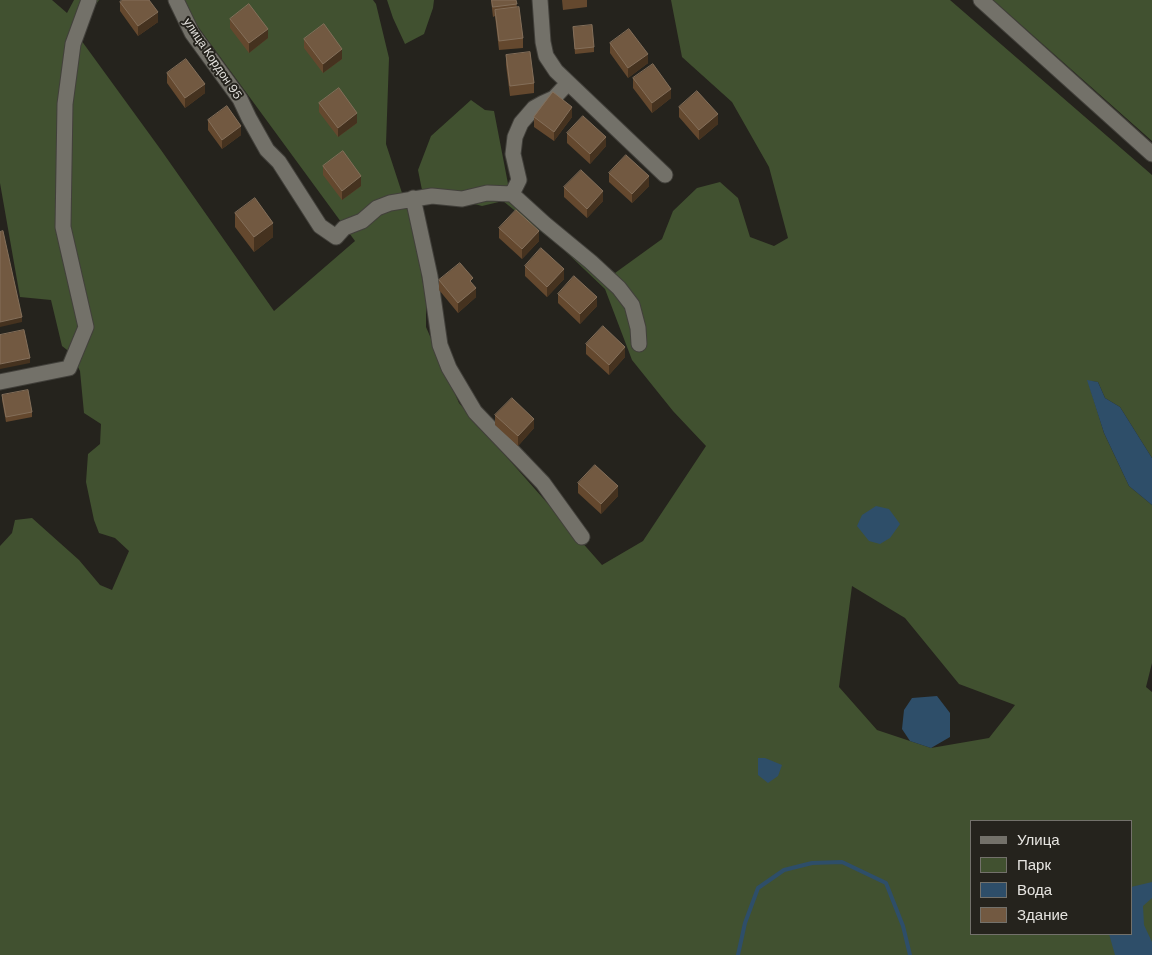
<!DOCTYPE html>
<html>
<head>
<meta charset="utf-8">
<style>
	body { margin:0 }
	#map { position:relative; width:1152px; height:955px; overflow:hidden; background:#25231d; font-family:"DM Sans",sans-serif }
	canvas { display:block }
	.legend { position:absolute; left:970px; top:820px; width:162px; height:115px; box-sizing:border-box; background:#25231d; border:1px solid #73716b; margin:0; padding:6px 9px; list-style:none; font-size:15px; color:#e7e5e1 }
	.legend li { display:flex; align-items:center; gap:10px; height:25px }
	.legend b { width:25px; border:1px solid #73716b }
</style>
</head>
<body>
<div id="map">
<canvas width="1152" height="955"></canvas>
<ul class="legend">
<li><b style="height:6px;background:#737169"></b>Улица</li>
<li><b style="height:14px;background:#415130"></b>Парк</li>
<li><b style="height:14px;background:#2e4e69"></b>Вода</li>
<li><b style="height:14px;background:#725941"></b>Здание</li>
</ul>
</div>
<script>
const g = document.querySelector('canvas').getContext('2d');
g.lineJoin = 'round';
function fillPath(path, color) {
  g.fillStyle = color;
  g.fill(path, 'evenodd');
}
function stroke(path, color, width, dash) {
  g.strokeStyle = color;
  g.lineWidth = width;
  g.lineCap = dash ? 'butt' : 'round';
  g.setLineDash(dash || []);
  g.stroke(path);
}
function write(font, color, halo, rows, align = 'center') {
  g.font = font + ' "DM Sans",sans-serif';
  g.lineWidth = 4;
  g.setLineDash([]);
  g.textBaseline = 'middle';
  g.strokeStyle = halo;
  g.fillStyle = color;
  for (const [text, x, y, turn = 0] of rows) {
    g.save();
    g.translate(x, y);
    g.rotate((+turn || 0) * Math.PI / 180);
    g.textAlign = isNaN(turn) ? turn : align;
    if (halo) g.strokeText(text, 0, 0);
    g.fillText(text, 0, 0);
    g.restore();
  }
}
const green = new Path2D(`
	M 0,0 L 52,0 L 67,13 L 74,0 L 99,0 L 82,25 L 81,40 L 161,150 L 274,311 L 355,241 L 185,9 L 181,0 L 373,0 L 376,4 L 389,58 L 386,144 L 402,193 L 417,212 L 422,279 L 426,297 L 426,327 L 459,403 L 602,565 L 643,541 L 706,446 L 673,411 L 632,360 L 605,289 L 564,250 L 503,201 L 482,206 L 448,197 L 425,205 L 418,170 L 431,136 L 471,100 L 485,110 L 494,111 L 509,189 L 556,233 L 615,273 L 662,239 L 673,211 L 697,188 L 720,182 L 738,198 L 750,237 L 774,246 L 788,238 L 769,167 L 732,102 L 682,57 L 671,0 L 950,0 L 1152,175 L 1152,458 L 1120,407 L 1105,398 L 1098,382 L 1088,381 L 1104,433 L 1129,486 L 1152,505 L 1152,663 L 1146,687 L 1152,692 L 1152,955 L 0,955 L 0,546 L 12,533 L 15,520 L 32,518 L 79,560 L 100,585 L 112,590 L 129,551 L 115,538 L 99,533 L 94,520 L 86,482 L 88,454 L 100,444 L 101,424 L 84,413 L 80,371 L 71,353 L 62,346 L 51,300 L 20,297 L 0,183 ZM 852,586 L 905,618 L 959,684 L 1015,705 L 989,738 L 931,748 L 877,730 L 839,687 ZM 971,821 L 1131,821 L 1131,934 L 971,934 Z
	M 387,0 L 434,0 L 433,8 L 424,34 L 405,44 L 393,18 Z
	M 993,0 L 1152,0 L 1152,141 Z`);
const water = new Path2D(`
	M 1087,380 L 1098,382 L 1105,398 L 1120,407 L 1152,458 L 1152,505 L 1129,486 L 1104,433 Z
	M 876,506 L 889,509 L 900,524 L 890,538 L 880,544 L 869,541 L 857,526 L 862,515 Z
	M 937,696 L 950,713 L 950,737 L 931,748 L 910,741 L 902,729 L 904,710 L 912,698 Z
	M 758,758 L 765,758 L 782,765 L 778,776 L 768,783 L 758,775 Z
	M 1152,882 L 1152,898 L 1143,906 L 1144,925 L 1152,942 L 1152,955 L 1115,955 L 1109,934 L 1131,934 L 1131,887 Z`);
const stream = new Path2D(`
	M 738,955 L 745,923 L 758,888 L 784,870 L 812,863 L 842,862 L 886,883 L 903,926 L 910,955`);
const minor = new Path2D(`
	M 176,0 L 192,33 L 240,99 L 249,118 L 267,150 L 279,162 L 320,226 L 336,237 L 344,228 L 362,221 L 377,208 L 390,203 L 432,196 L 462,199 L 487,193 L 512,194 L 545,224 L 591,262 L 619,288 L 632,305 L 638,328 L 639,344
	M 540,0 L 543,42 L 546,56 L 556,71 L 665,175
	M 981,0 L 1152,154
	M 512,194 L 519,180 L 513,154 L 515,137 L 521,123 L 534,108 L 543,103 L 554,98 L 568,83
	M 413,198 L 430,276 L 440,345 L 449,368 L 475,412 L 543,483 L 582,537
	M 0,382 L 69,368 L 86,327 L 63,227 L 65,104 L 73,44 L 89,0`);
const wall = new Path2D(`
	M 491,0 L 516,0 L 517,8 L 523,38 L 523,48 L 499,50 L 495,16 L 493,17 Z
	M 562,0 L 587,0 L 587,7 L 563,10 Z
	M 120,2 L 158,22 L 138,36 L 120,11 Z
	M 230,19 L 268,38 L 249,53 L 230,28 Z
	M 573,27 L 594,47 L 594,52 L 575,54 Z
	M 304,39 L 342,59 L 323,73 L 304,48 Z
	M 610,43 L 648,63 L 628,78 L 610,53 Z
	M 506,55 L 534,83 L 534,93 L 510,96 L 506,65 Z
	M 167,73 L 205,93 L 185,108 L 167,83 Z
	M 633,78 L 671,98 L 652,113 L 633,88 Z
	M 319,103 L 357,123 L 338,137 L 319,112 Z
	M 679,107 L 718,124 L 699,140 L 679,117 Z
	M 534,117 L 572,117 L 554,141 L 534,127 Z
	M 208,120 L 241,135 L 222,149 L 208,130 Z
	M 567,133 L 606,146 L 590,164 L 567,143 Z
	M 323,166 L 361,186 L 342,200 L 323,175 Z
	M 609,173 L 649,186 L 632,203 L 609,182 Z
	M 564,187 L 603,201 L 587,218 L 564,197 Z
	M 235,213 L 273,237 L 254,252 L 235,227 Z
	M 499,228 L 539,241 L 522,259 L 499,238 Z
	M 525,266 L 564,279 L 547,297 L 525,276 Z
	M 439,280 L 476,297 L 458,313 L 439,290 Z
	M 558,294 L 597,306 L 580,324 L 558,303 Z
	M 586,344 L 625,357 L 609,375 L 586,354 Z
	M 2,395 L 32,412 L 32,417 L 6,422 L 2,400 Z
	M 495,415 L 534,428 L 518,446 L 495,425 Z
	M 578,483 L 618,496 L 601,514 L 578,493 Z`);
const shadedWall = new Path2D(`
	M 158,12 L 158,22 L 138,36 L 138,26 Z
	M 268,29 L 268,38 L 249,53 L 249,43 Z
	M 342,49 L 342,59 L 323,73 L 323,64 Z
	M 648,54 L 648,63 L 628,78 L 628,68 Z
	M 205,84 L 205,93 L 185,108 L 185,98 Z
	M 671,89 L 671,98 L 652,113 L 652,103 Z
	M 572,107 L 572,117 L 554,141 L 554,132 Z
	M 357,113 L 357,123 L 338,137 L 338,128 Z
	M 718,114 L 718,124 L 699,140 L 699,130 Z
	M 241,126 L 241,135 L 222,149 L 222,140 Z
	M 606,137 L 606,146 L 590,164 L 590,154 Z
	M 361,176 L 361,186 L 342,200 L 342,191 Z
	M 649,176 L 649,186 L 632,203 L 632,194 Z
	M 603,191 L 603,201 L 587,218 L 587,209 Z
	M 273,223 L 273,237 L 254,252 L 254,237 Z
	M 539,231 L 539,241 L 522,259 L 522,249 Z
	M 564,269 L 564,279 L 547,297 L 547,287 Z
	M 476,288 L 476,297 L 458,313 L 458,303 Z
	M 597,297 L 597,306 L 580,324 L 580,314 Z
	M 22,317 L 22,322 L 0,327 L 0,322 Z
	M 625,347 L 625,357 L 609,375 L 609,365 Z
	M 30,358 L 30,363 L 0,369 L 0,364 Z
	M 534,419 L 534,428 L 518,446 L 518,436 Z
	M 618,486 L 618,496 L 601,514 L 601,504 Z`);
const building = new Path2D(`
	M 122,0 L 149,0 L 158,12 L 138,26 L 120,2 Z
	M 492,0 L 516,0 L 517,4 L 493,7 Z
	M 249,4 L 268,29 L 249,43 L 230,19 Z
	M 519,7 L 523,38 L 499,41 L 495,10 Z
	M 324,24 L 342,49 L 323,64 L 304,39 Z
	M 592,25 L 594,47 L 575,49 L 573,27 Z
	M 629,29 L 648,54 L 628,68 L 610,43 Z
	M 530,52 L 534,83 L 510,86 L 506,55 Z
	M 186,59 L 205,84 L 185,98 L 167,73 Z
	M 653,64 L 671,89 L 652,103 L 633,78 Z
	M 339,88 L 357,113 L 338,128 L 319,103 Z
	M 697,91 L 718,114 L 699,130 L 679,107 Z
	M 553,92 L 572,107 L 554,132 L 534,117 Z
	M 227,106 L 241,126 L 222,140 L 208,120 Z
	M 583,116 L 606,137 L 590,154 L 567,133 Z
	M 343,151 L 361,176 L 342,191 L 323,166 Z
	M 626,155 L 649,176 L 632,194 L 609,173 Z
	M 581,170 L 603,191 L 587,209 L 564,187 Z
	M 255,198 L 273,223 L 254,237 L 235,213 Z
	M 516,210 L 539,231 L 522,249 L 499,228 Z
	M 3,231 L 22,317 L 0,322 L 0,232 Z
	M 541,248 L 564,269 L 547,287 L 525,266 Z
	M 460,263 L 473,278 L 470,281 L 476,288 L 458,303 L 439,280 Z
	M 574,276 L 597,297 L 580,314 L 558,294 Z
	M 603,326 L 625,347 L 609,365 L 586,344 Z
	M 24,330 L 30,358 L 0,364 L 0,335 Z
	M 28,390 L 32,412 L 6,417 L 2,395 Z
	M 512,398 L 534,419 L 518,436 L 495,415 Z
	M 595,465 L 618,486 L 601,504 L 578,483 Z`);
const streetNames = [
	["улица Кордон 95",212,59,56]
];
fillPath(green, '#415130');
fillPath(water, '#2e4e69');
stroke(stream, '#2e4e69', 4);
stroke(minor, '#42403b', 17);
stroke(minor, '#737169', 15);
fillPath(wall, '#64482e');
fillPath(shadedWall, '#45321f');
fillPath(building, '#725941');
stroke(building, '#846f5a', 1);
write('12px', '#e7e5e1', '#25231d', streetNames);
</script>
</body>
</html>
